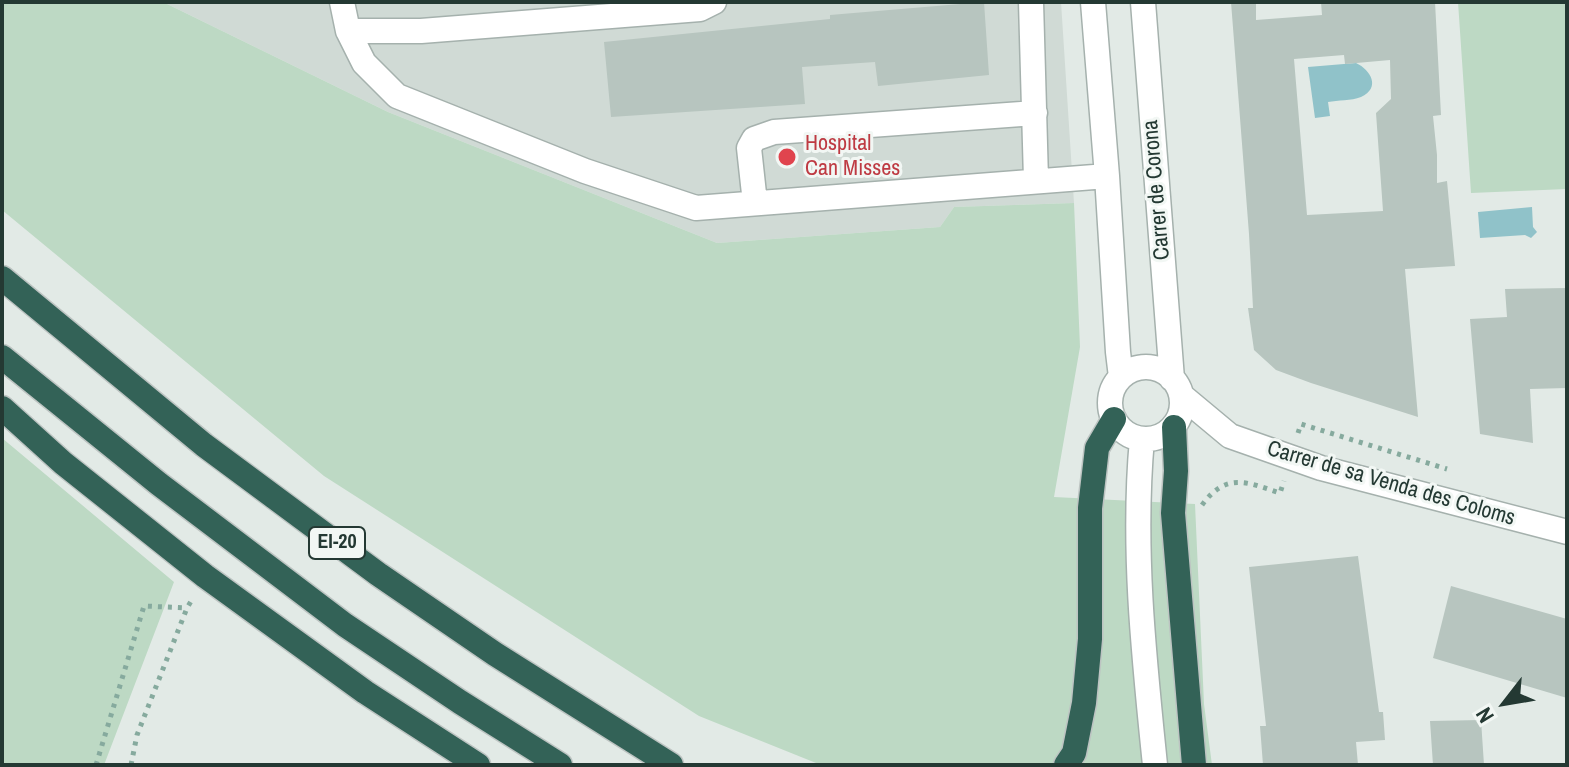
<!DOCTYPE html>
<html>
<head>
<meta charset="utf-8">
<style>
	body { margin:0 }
	#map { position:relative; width:1569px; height:767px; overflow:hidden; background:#e2eae6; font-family:"Archivo Narrow",sans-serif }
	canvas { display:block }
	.frame { position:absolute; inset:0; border:4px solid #243933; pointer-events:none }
	.north { position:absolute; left:1465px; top:663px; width:80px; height:80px; -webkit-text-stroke:6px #f2f7f4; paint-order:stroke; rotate:239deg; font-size:22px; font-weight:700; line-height:32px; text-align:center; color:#243933 }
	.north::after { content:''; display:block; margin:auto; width:28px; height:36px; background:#243933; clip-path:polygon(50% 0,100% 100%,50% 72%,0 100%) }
</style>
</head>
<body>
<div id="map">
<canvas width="1569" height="767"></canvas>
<div class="frame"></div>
<div class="north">N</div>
</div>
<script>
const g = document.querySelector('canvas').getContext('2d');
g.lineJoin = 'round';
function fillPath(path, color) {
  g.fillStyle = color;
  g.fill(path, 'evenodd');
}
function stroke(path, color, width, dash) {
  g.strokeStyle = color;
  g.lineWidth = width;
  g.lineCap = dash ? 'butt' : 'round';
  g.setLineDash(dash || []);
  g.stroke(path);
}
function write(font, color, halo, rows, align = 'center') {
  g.font = font + ' "Archivo Narrow",sans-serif';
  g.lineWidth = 6;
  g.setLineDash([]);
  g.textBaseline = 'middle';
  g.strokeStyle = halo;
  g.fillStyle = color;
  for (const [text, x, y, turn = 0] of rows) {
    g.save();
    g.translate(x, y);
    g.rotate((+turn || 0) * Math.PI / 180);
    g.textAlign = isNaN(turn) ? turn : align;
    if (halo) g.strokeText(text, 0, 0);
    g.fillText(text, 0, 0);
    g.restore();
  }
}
const built = new Path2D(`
	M 163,2 L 1061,2 L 1074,203 L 954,207 L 940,227 L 717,243 L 388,112 Z`);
const green = new Path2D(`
	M 2,2 L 163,2 L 388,112 L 717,243 L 940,227 L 954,207 L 1074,203 L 1080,347 L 1054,497 L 1195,504 L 1204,704 L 1212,765 L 821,765 L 699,716 L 324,476 L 2,210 Z
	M 1458,2 L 1567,2 L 1567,189 L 1471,193 Z
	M 2,438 L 174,582 L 104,765 L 2,765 Z`);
const water = new Path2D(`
	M 1356,63 C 1371,70 1381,88 1361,97 C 1351,101 1338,100 1328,102 L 1330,116 L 1315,118 L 1308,67 Z
	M 1532,207 L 1533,227 L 1537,232 L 1531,238 L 1525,235 L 1480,238 L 1478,212 Z`);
const building = new Path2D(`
	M 984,2 L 989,75 L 878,86 L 875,62 L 802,67 L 805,104 L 611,117 L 604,42 L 830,19 L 830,15 Z
	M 1231,2 L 1256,2 L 1256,20 L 1322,15 L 1321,2 L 1384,4 L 1435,2 L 1441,115 L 1433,116 L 1437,155 L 1437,183 L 1447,181 L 1455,266 L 1405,269 L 1418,417 L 1311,383 L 1276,370 L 1254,350 L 1248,308 L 1253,308 L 1249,234 ZM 1344,55 L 1345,64 L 1390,60 L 1391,99 L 1376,113 L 1383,211 L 1307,215 L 1294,59 Z
	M 1567,288 L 1567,388 L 1530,389 L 1533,443 L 1480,434 L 1470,319 L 1507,317 L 1505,289 Z
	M 1358,556 L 1379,712 L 1383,712 L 1385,740 L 1356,742 L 1358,765 L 1263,765 L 1260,726 L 1266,726 L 1249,567 Z
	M 1451,586 L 1567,619 L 1567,698 L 1433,658 Z
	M 1481,720 L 1484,765 L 1433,765 L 1430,721 Z`);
const path = new Path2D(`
	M 1298,433 L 1301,424 L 1447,469
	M 1202,505 C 1226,472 1247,482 1280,493 L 1284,481
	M 96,765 L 144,606 L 187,608
	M 131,765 L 137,735 L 187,608 L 193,598`);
const minor = new Path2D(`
	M 342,2 L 348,31 L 364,63 L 397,96 L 585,171 L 696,208 L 1107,176
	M 1031,2 L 1036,180
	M 1093,2 L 1107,176 L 1118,352 L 1121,377
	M 1143,2 L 1172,379
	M 348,31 L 421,31 L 700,9 L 714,2
	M 755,203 L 749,148 L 754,139 L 774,132 L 1035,113
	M1110 403a36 36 0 1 1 72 0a36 36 0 1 1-72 0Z
	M 1182,396 L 1230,436 L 1321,468 L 1567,532
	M 1142,439 C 1132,547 1144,658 1155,765`);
const highway = new Path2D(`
	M 2,278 L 204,445 L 378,574 L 495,654 L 671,765
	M 2,357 L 159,484 L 345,625 L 460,702 L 560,765
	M 2,408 L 63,463 L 205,576 L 365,692 L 478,765
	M 1174,427 L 1176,471 L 1173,513 L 1194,765
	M 1066,765 L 1074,753 L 1084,703 L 1090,639 L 1090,508 L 1097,448 L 1114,419`);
const markers = [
	[787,157,10,"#e0444e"]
];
const shields = [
	[337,543,56]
];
const shieldNames = [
	["EI-20",337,543]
];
const healthNames = [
	["Hospital",805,144],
	["Can Misses",805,169]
];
const streetNames = [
	["Carrer de Corona",1157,190,-95],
	["Carrer de sa Venda des Coloms",1391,484,16]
];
fillPath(built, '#d0dad5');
fillPath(green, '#bdd9c4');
fillPath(water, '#90c2c9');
fillPath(building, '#b7c5bf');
stroke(minor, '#a5b1ad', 27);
stroke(highway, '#bdc4c2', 27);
stroke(path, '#86aa9e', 5, [4, 6]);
stroke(minor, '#fff', 24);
stroke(highway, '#336257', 24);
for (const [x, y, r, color] of markers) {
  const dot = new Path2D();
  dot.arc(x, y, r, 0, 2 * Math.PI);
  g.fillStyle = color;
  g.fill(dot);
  stroke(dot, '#f2f7f4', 3);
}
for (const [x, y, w] of shields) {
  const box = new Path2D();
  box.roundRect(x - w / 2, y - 16, w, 32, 6);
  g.fillStyle = '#f2f7f4';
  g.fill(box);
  stroke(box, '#243933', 2);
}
write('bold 20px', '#243933', null, shieldNames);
write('22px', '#be3a42', '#f2f7f4', healthNames, 'left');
write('22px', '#243933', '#f2f7f4', streetNames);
</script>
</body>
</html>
